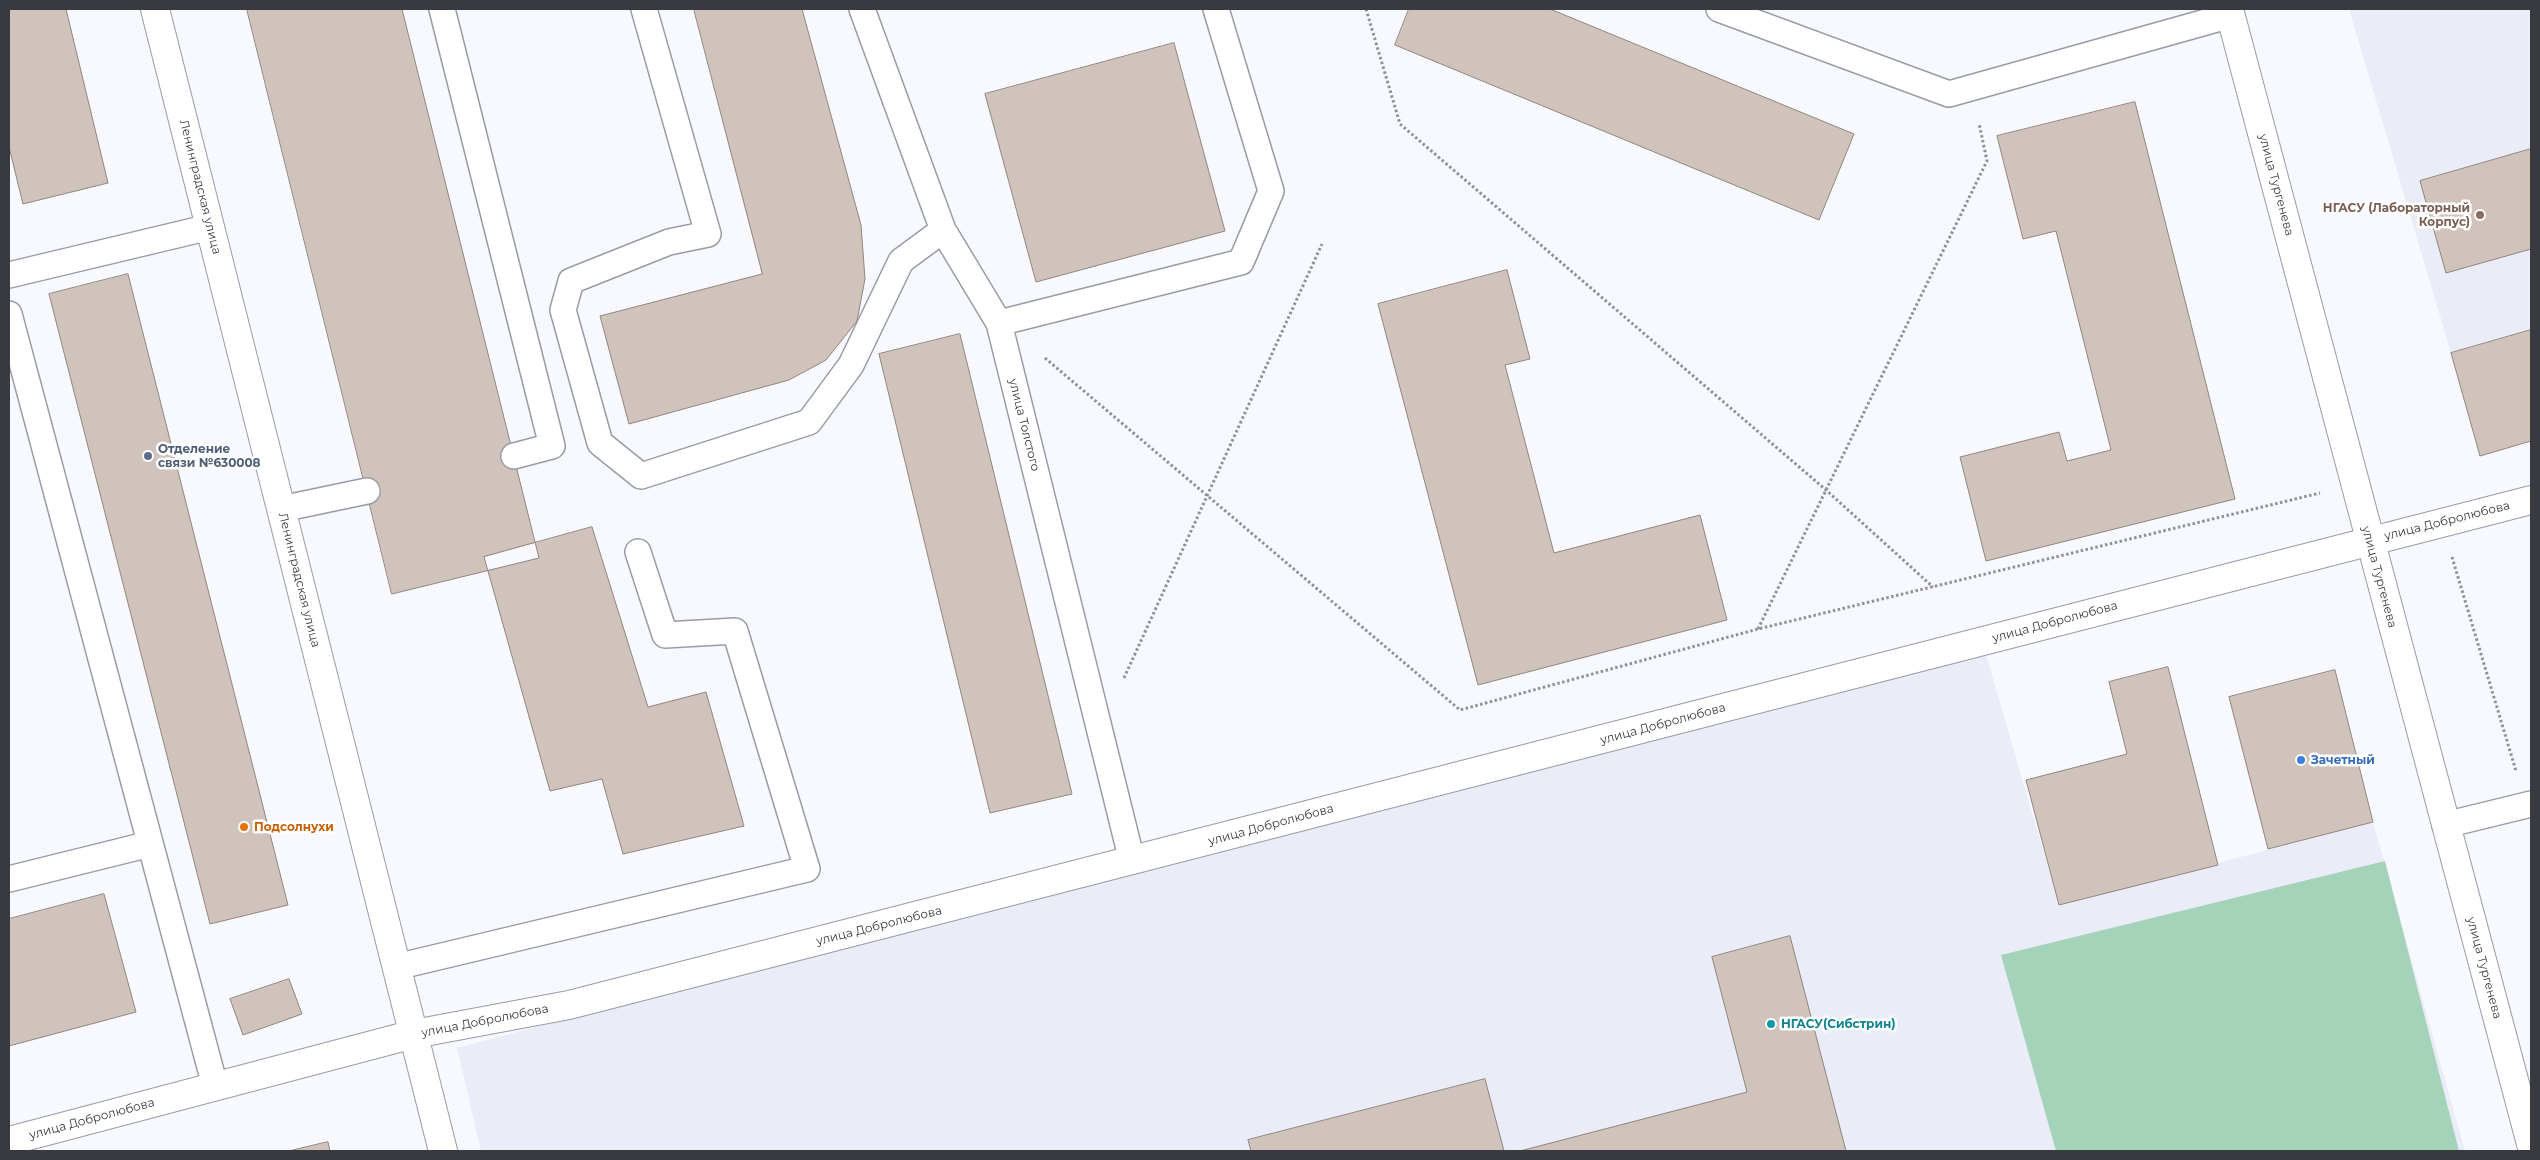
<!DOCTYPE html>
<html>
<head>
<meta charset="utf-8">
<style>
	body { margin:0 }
	#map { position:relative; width:2540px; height:1160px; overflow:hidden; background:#f8f9fe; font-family:Montserrat,sans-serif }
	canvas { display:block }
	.frame { position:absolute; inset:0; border:10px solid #393a3f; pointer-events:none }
</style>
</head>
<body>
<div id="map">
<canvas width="2540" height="1160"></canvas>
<div class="frame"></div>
</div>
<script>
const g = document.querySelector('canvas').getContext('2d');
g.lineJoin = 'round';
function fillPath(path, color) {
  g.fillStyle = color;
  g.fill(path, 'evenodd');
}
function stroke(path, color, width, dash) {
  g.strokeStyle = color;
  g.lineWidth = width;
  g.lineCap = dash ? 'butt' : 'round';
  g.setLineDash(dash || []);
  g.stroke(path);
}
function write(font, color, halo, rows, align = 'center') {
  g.font = font + ' Montserrat,sans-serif';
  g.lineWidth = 5;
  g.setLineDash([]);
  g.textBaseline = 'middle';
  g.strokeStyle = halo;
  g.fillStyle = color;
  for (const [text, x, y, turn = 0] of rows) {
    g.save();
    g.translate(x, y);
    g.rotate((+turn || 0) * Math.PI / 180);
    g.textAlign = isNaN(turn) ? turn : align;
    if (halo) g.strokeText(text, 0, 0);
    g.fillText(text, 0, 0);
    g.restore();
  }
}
const built = new Path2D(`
	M 2349,9 L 2531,9 L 2531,330 L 2451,353 Z
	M 1982,641 L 2059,905 L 2373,822 L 2465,1151 L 481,1151 L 457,1048 Z`);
const green = new Path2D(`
	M 2385,861 L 2459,1151 L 2056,1151 L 2001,955 Z`);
const building = new Path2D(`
	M 9,9 L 66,9 L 108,183 L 23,204 L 9,147 Z
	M 247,9 L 402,9 L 539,558 L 392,594 Z
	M 694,9 L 802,9 L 861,225 L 865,279 L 857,321 L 826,360 L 789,380 L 629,424 L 600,316 L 762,274 Z
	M 1409,9 L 1550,9 L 1854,134 L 1819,220 L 1395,45 Z
	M 1174,43 L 1225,231 L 1036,282 L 985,94 Z
	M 2135,102 L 2235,499 L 1986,561 L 1960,457 L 2059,432 L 2067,461 L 2111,450 L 2056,231 L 2023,239 L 1997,136 Z
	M 2531,149 L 2531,249 L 2446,273 L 2420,181 Z
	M 1507,270 L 1530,359 L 1505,365 L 1554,553 L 1700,515 L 1727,620 L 1478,685 L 1378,304 Z
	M 128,274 L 288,905 L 210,924 L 49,294 Z
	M 2531,330 L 2531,441 L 2480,456 L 2451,353 Z
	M 960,334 L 1072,794 L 990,813 L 879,354 Z
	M 592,527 L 648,707 L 706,692 L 744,826 L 623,854 L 602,779 L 550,791 L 484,557 Z
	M 2168,667 L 2218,865 L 2059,905 L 2026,780 L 2127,754 L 2109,682 Z
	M 2335,670 L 2373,822 L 2268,849 L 2229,697 Z
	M 104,894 L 136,1012 L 9,1046 L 9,919 Z
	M 1790,936 L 1846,1151 L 1520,1151 L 1747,1092 L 1712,957 Z
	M 289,979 L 302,1014 L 243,1035 L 230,999 Z
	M 1485,1079 L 1504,1151 L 1251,1151 L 1248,1140 Z
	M 328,1142 L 330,1151 L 289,1151 Z`);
const path = new Path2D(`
	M 1366,9 L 1400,124 L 1826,490 L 1933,587
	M 1045,358 L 1460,710 L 1758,629 L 2320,493
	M 2452,557 L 2516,771
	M 1758,629 L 1987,161 L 1979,123
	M 1124,678 L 1322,244`);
const service = new Path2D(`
	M 442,9 L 552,446 L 514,456
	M 644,9 L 708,234 L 669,242 L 571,281 L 563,310 L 600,443 L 641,476 L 809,422 L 851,365 L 901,261 L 943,230
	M 862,9 L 943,230 L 999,323 L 1132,861
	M 1719,9 L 1949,94 L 2231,15
	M 9,275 L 210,227
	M 9,314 L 215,1086
	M 999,323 L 1241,262 L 1271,191 L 1216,9
	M 281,509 L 367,491
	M 2445,825 L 2531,804
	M 9,879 L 150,844
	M 396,967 L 807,869 L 735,631 L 665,635 L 638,552`);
const minor = new Path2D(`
	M 155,9 L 443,1151
	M 2229,9 L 2531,1144
	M 9,1141 L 414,1034 L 569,1005 L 2531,500`);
const markers = [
	[2480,215,5,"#8d6e63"],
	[148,456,5,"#5c6f8a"],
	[2301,760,5,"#3f7fe0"],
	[244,827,5,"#e8710a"],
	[1771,1024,5,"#0f9aa8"]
];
const streetNames = [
	["улица Тургенева",2276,185,75],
	["Ленинградская улица",200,187,76],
	["улица Толстого",1024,425,76],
	["улица Добролюбова",2447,521,-14],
	["улица Тургенева",2379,577,75],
	["Ленинградская улица",299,580,76],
	["улица Добролюбова",2055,622,-15],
	["улица Добролюбова",1663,724,-15],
	["улица Добролюбова",1271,825,-15],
	["улица Добролюбова",879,926,-14],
	["улица Тургенева",2484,968,75],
	["улица Добролюбова",485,1021,-11],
	["улица Добролюбова",92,1119,-15]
];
const educationNames = [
	["НГАСУ (Лабораторный",2470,208],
	["Корпус)",2470,222]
];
const serviceNames = [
	["Отделение",158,449],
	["связи №630008",158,463]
];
const shopNames = [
	["Зачетный",2311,760]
];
const foodNames = [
	["Подсолнухи",254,827]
];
const cultureNames = [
	["НГАСУ(Сибстрин)",1781,1024]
];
fillPath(built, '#eaecf8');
fillPath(green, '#a5d3ba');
fillPath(building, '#cfc3bc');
stroke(building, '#90857f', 1);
stroke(service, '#999ba6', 28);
stroke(minor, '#999ba6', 30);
stroke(path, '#909196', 3, [2.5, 2.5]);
stroke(service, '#fff', 25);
stroke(minor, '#fff', 28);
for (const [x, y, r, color] of markers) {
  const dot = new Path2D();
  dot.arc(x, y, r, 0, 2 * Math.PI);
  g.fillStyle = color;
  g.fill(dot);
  stroke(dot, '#fff', 2);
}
write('12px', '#393a3f', '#fff', streetNames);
write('bold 12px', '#785e54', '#fff', educationNames, 'right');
write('bold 12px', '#4e5e75', '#fff', serviceNames, 'left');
write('bold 12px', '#366cbe', '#fff', shopNames, 'left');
write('bold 12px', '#c56008', '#fff', foodNames, 'left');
write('bold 12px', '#0d838f', '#fff', cultureNames, 'left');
</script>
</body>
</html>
